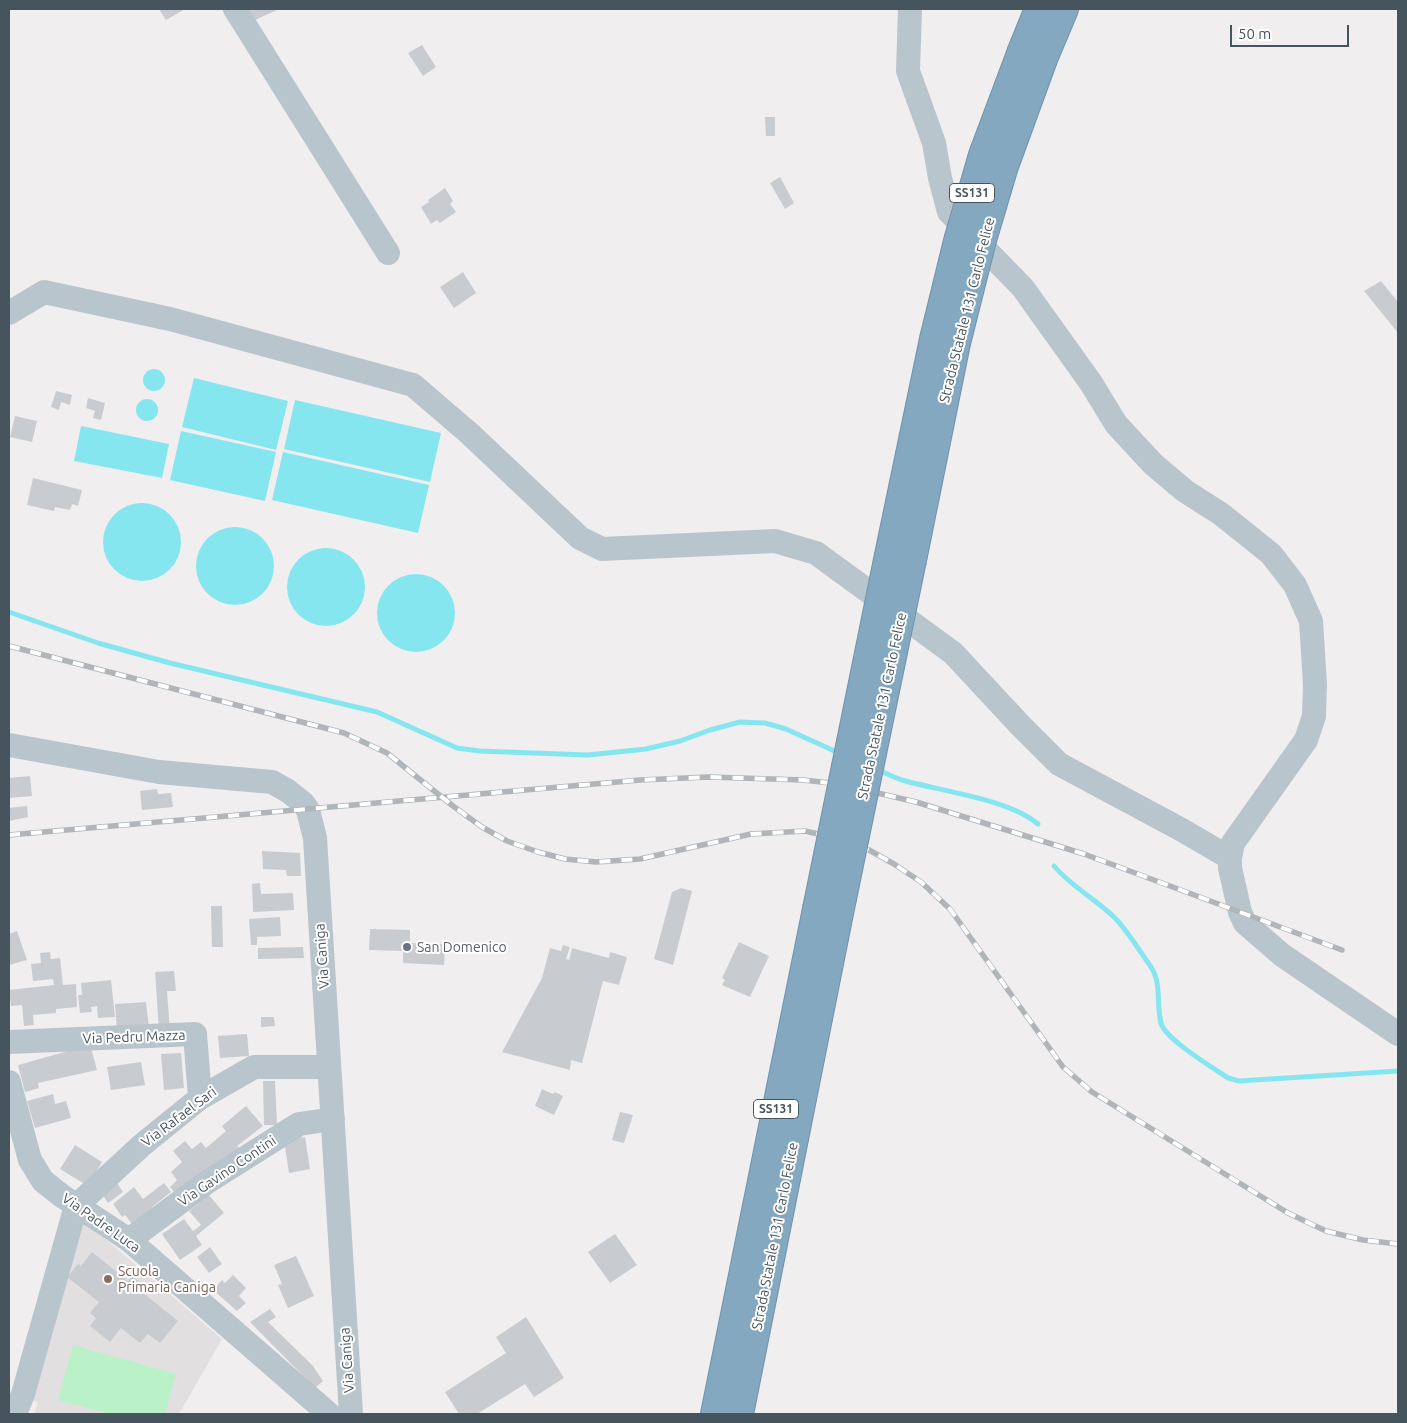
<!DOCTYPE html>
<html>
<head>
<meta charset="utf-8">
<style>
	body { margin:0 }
	#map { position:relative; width:1407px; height:1423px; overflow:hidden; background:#f1eeef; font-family:Ubuntu,sans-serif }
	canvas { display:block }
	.frame { position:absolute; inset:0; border:10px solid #46545d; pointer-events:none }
	.scale { position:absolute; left:1230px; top:25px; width:119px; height:22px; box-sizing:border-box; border:2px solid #46545d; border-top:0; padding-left:6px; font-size:15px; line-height:18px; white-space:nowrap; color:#46545d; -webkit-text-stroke:4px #fff; paint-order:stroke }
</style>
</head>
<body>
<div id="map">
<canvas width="1407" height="1423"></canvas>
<div class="frame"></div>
<div class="scale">50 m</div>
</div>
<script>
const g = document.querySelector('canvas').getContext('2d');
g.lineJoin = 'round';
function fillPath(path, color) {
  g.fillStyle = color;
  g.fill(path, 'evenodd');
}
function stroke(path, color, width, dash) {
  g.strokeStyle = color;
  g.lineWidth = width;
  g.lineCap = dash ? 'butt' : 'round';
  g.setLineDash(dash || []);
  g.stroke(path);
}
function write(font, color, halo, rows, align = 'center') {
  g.font = font + ' Ubuntu,sans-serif';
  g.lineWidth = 4;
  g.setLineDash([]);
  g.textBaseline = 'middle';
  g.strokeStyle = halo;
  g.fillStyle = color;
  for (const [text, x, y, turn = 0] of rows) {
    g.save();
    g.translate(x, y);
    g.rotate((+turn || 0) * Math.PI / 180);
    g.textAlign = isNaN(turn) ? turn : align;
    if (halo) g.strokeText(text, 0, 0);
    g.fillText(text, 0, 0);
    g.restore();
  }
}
const education = new Path2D(`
	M 81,1218 L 222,1339 L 179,1414 L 34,1414 L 38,1402 L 29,1399 Z`);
const green = new Path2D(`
	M 73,1345 L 176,1374 L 165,1414 L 110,1414 L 58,1400 Z`);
const water = new Path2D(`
	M143 380a11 11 0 1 1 22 0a11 11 0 1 1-22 0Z
	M 194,378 L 288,401 L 276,450 L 182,427 Z
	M136 410a11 11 0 1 1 22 0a11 11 0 1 1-22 0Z
	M 295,400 L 441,433 L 430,482 L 284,449 Z
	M 81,426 L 169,444 L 162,478 L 74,461 Z
	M 181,431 L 276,452 L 265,501 L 170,480 Z
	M 283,452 L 429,485 L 418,533 L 272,500 Z
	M103 542a39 39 0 1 1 78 0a39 39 0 1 1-78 0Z
	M196 566a39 39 0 1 1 78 0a39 39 0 1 1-78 0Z
	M287 587a39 39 0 1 1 78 0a39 39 0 1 1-78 0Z
	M377 613a39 39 0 1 1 78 0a39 39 0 1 1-78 0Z`);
const stream = new Path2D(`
	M 9,612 L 98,643 L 170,663 L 377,712 L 457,748 L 479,751 L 588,755 L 646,749 L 680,741 L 710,730 L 740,722 L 765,723 L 786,729 L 841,754
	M 877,769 C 885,773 893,777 902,780 C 940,791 1009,799 1038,824
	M 1054,866 C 1071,886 1095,899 1115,918 C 1126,929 1142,954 1151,967 C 1162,984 1156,1004 1161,1023 C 1165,1039 1212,1067 1228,1078 L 1239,1081 L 1398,1071`);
const building = new Path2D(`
	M 159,9 L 185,9 L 166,20 Z
	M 248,9 L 279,9 L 253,21 Z
	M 422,45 L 436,67 L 423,76 L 408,53 Z
	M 765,117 L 775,117 L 775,136 L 766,136 Z
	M 780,177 L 794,203 L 785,209 L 770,183 Z
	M 445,188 L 453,201 L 450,204 L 456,212 L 440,223 L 437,220 L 431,224 L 421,207 L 429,202 L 428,200 Z
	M 463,272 L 476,293 L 454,308 L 440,287 Z
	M 1381,281 L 1398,302 L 1398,333 L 1364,291 Z
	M 56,391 L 72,395 L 70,405 L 61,402 L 59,410 L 51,407 Z
	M 88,398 L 105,403 L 101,420 L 93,418 L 95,411 L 86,408 Z
	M 15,416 L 37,421 L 32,442 L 10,437 Z
	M 33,478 L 82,490 L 78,506 L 72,504 L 70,510 L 55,507 L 54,511 L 27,505 Z
	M 30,776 L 32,796 L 9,798 L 9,778 Z
	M 157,789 L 158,794 L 171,793 L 173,807 L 142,810 L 140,791 Z
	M 27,806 L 28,817 L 9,821 L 9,808 Z
	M 262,851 L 300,853 L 301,876 L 287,876 L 286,870 L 263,869 Z
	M 260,883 L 261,894 L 293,893 L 294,910 L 253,912 L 252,884 Z
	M 681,888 L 692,891 L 673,965 L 654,959 L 672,892 Z
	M 211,906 L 222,906 L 223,947 L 212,947 Z
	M 280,917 L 281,936 L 257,937 L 257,945 L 251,945 L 249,919 Z
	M 370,929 L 410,930 L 410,943 L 445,944 L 444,965 L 403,963 L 403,951 L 369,950 Z
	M 17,931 L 27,960 L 9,965 L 9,934 Z
	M 739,942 L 769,956 L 750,997 L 722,985 L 725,980 L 722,978 Z
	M 563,945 L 570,947 L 566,959 L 569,960 L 572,948 L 609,958 L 610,952 L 627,957 L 619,985 L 603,981 L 582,1063 L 571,1060 L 570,1070 L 502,1052 L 542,978 L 550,948 L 561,951 Z
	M 303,947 L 304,958 L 258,959 L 258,948 Z
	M 50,952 L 51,959 L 60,958 L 63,985 L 76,984 L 77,1007 L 56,1009 L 56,1013 L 33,1015 L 34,1025 L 24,1026 L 22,1005 L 11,1006 L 9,990 L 54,985 L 53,979 L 33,981 L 31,964 L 41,963 L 40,953 Z
	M 174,971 L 176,991 L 167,991 L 170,1031 L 159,1031 L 155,972 Z
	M 111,980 L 115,1017 L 98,1018 L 97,1006 L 91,1007 L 92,1012 L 80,1013 L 78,995 L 82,995 L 81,983 Z
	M 146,1002 L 149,1028 L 117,1031 L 115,1004 Z
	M 261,1017 L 274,1017 L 275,1026 L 261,1027 Z
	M 247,1034 L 249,1056 L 220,1058 L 218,1036 Z
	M 90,1045 L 97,1070 L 38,1083 L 39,1088 L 25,1092 L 18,1065 Z
	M 181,1053 L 184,1088 L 164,1090 L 161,1054 Z
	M 141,1062 L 145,1085 L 111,1090 L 107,1067 Z
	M 263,1081 L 275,1081 L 277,1125 L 264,1125 Z
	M 542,1089 L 553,1094 L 555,1092 L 563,1096 L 554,1115 L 535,1106 Z
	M 53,1094 L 55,1104 L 66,1101 L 71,1118 L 35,1128 L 27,1101 Z
	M 246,1106 L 263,1126 L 237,1146 L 240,1149 L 177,1196 L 170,1187 L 177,1180 L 171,1172 L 182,1162 L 173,1151 L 185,1141 L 192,1149 L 201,1142 L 206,1148 L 226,1131 L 222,1126 Z
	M 620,1112 L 633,1115 L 624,1143 L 612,1140 Z
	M 305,1137 L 310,1169 L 289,1173 L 284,1140 Z
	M 75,1145 L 102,1162 L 88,1186 L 60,1169 Z
	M 117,1183 L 123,1192 L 108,1203 L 102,1194 Z
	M 164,1183 L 171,1192 L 152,1207 L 155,1212 L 135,1228 L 125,1215 L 122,1217 L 113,1204 L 134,1187 L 143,1199 Z
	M 209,1195 L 224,1213 L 196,1236 L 202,1245 L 180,1260 L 162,1234 L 184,1219 L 193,1231 L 201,1225 L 189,1211 Z
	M 615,1234 L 637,1265 L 610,1283 L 588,1252 Z
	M 210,1247 L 222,1264 L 209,1273 L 197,1257 Z
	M 92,1252 L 128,1281 L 132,1276 L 142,1284 L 138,1289 L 178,1321 L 160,1343 L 148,1334 L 140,1343 L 121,1328 L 110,1342 L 90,1326 L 96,1318 L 90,1313 L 99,1302 L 67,1277 L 78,1264 L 81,1266 Z
	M 296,1256 L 314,1296 L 288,1308 L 278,1285 L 282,1284 L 274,1265 Z
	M 233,1275 L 246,1288 L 239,1296 L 246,1303 L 237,1311 L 213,1290 L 222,1280 L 225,1283 Z
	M 270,1309 L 276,1317 L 268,1322 L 313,1366 L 323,1381 L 315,1388 L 250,1322 Z
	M 526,1317 L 564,1378 L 534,1397 L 525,1384 L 477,1414 L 459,1414 L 445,1392 L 506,1353 L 496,1337 Z`);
const minor = new Path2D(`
	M 235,9 L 388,253
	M 910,9 L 908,71 L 934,143 L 940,178 L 949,212 L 1023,288 L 1091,383 L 1116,424 L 1153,464 L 1185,491 L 1221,514 L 1271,554 L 1295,585 L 1311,621 L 1315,685 L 1314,716 L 1306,740 L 1233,843 L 1230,858 L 1230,868 L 1240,912 L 1245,923 L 1282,955 L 1398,1034
	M 9,313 L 44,292 L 170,319 L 413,385 L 470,434 L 580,538 L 602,549 L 775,541 L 816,553 L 953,653 L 1020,725 L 1059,764 L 1182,830 L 1230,858
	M 9,745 L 159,772 L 272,782 L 288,791 L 303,803 L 308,810 L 315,838 L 351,1414
	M 9,1042 L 195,1034 L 200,1098
	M 9,1082 L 30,1160 L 43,1181 L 62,1196 L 129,1240 L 329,1414
	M 129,1240 L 207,1182 L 299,1124 L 333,1119
	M 15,1414 L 23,1394 L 76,1206 L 142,1145 L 200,1098 L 254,1067 L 329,1067`);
const highway = new Path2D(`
	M 1022,51 L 1039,9
	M 1043,59 L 1064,9
	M 889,555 L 934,339
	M 912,560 L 956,343
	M 715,1414 L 817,909
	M 739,1414 L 839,913`);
const rail = new Path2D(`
	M 9,646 L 344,733 L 387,753 L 453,806 L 482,827 L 507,841 L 538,852 L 565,859 L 596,862 L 640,859 L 751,834 L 805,831 L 831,837 L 869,850 L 894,864 L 921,882 L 950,909 L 1063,1067 L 1092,1092 L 1288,1213 L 1326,1231 L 1363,1240 L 1398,1244
	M 9,835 L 640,780 L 709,777 L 803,780 L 839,784 L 916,802 L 1084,854 L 1342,950`);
const highwayBridge = new Path2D(`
	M 934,339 L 958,241 L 983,155 L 1022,51
	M 956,343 L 982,240 L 1004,166 L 1043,59
	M 817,909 L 889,555
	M 839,913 L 912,560`);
const markers = [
	[407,947,5,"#6b7280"],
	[108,1279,5,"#8d6e63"]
];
const shields = [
	[972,193,45],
	[776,1109,45]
];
const shieldNames = [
	["SS131",972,193],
	["SS131",776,1109]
];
const streetNames = [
	["Strada Statale 131 Carlo Felice",967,310,-76],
	["Strada Statale 131 Carlo Felice",882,706,-78],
	["Via Caniga",322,956,-94],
	["Via Pedru Mazza",134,1037,-2],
	["Via Rafael Sari",179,1117,-37],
	["Via Gavino Contini",227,1171,-34],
	["Via Padre Luca",101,1223,35],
	["Strada Statale 131 Carlo Felice",775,1236,-79],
	["Via Caniga",347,1360,-94]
];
const worshipNames = [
	["San Domenico",417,947]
];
const educationNames = [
	["Scuola",118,1271],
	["Primaria Caniga",118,1287]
];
fillPath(education, '#e2dfe1');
fillPath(green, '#baf1c9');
fillPath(water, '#85e6f0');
stroke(stream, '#85e6f0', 5);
fillPath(building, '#c8ccd1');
stroke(highway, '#6f93ac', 30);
stroke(minor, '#b9c5cc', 24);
stroke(highway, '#83a8c0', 28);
stroke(rail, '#b0b5b9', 5.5);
stroke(rail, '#fff', 4, [11]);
stroke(highwayBridge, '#6f93ac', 30, []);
stroke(highwayBridge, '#83a8c0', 28);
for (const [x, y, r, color] of markers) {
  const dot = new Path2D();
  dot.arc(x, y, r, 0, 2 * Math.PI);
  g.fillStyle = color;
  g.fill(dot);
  stroke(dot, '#fff', 2);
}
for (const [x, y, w] of shields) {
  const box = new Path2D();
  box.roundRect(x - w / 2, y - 9.5, w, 19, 4);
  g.fillStyle = '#fff';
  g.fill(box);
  stroke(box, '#46545d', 1);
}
write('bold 12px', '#46545d', null, shieldNames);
write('14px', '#46545d', '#fff', streetNames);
write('14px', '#5b616d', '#fff', worshipNames, 'left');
write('14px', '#785e54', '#fff', educationNames, 'left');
</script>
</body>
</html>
